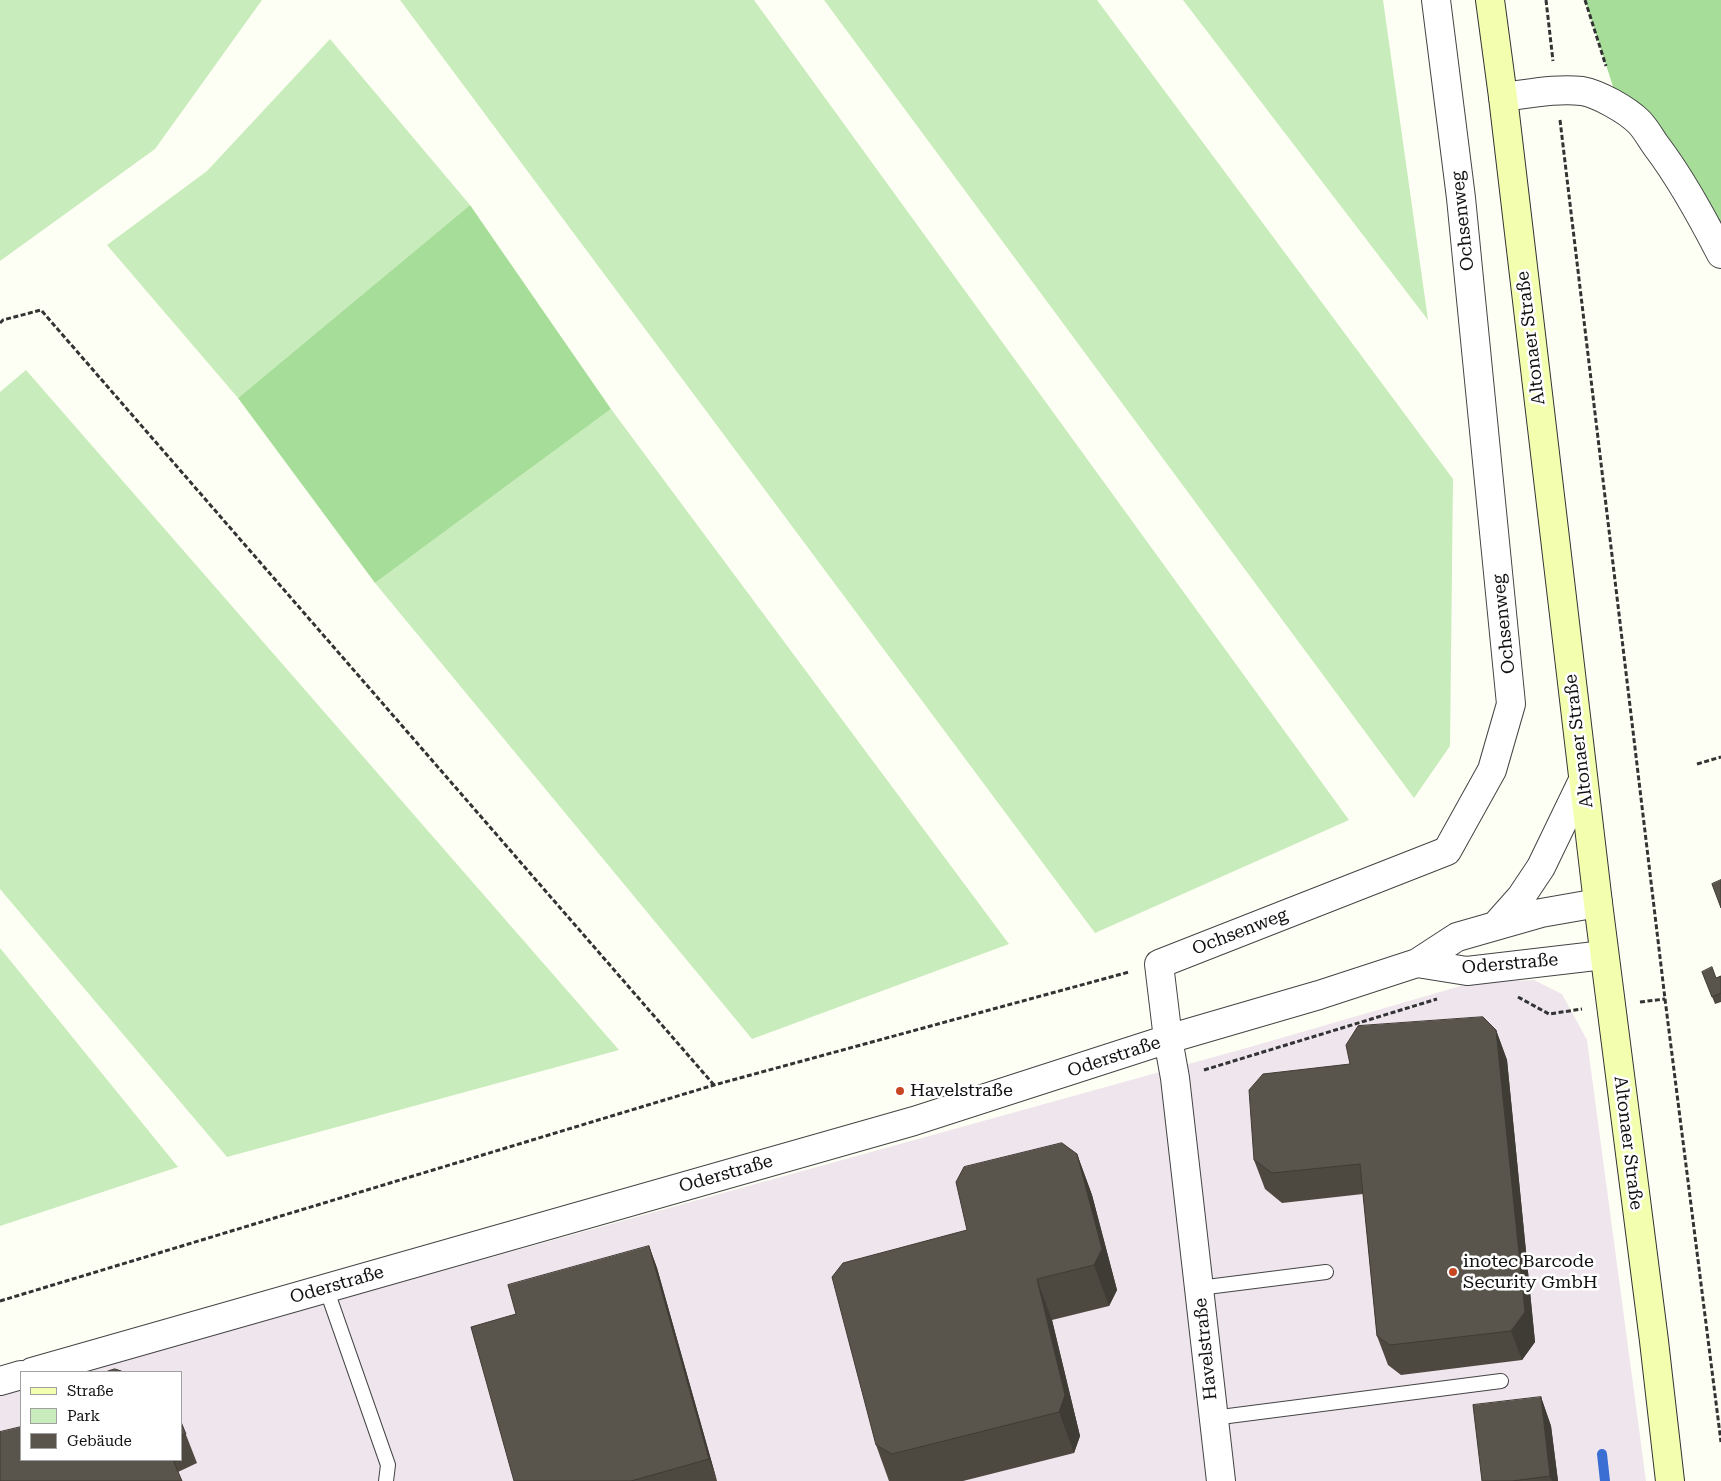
<!DOCTYPE html>
<html>
<head>
<meta charset="utf-8">
<style>
	body { margin:0 }
	#map { position:relative; width:1721px; height:1481px; overflow:hidden; background:#fefff4; font-family:"Roboto Serif",serif }
	canvas { display:block }
	.legend { position:absolute; left:20px; top:1371px; width:162px; height:90px; box-sizing:border-box; background:#fff; border:1px solid #a0a0a0; margin:0; padding:6px 9px; list-style:none; font-size:15px; color:#111 }
	.legend li { display:flex; align-items:center; gap:10px; height:25px }
	.legend b { width:25px; border:1px solid #a0a0a0 }
</style>
</head>
<body>
<div id="map">
<canvas width="1721" height="1481"></canvas>
<ul class="legend">
<li><b style="height:6px;background:#f3ffaf"></b>Straße</li>
<li><b style="height:14px;background:#c8ecbb"></b>Park</li>
<li><b style="height:14px;background:#5a554c"></b>Gebäude</li>
</ul>
</div>
<script>
const g = document.querySelector('canvas').getContext('2d');
g.lineJoin = 'round';
function fillPath(path, color) {
  g.fillStyle = color;
  g.fill(path, 'evenodd');
}
function stroke(path, color, width, dash) {
  g.strokeStyle = color;
  g.lineWidth = width;
  g.lineCap = dash ? 'butt' : 'round';
  g.setLineDash(dash || []);
  g.stroke(path);
}
function write(font, color, halo, rows, align = 'center') {
  g.font = font + ' "Roboto Serif",serif';
  g.lineWidth = 5;
  g.setLineDash([]);
  g.textBaseline = 'middle';
  g.strokeStyle = halo;
  g.fillStyle = color;
  for (const [text, x, y, turn = 0] of rows) {
    g.save();
    g.translate(x, y);
    g.rotate((+turn || 0) * Math.PI / 180);
    g.textAlign = isNaN(turn) ? turn : align;
    if (halo) g.strokeText(text, 0, 0);
    g.fillText(text, 0, 0);
    g.restore();
  }
}
const industrial = new Path2D(`
	M 1534,980 L 1562,994 L 1587,1040 L 1646,1481 L 0,1481 L 0,1394 L 21,1388 L 21,1460 L 181,1460 L 181,1372 L 77,1372 L 1250,1047 L 1471,983 Z`);
const green = new Path2D(`
	M 0,0 L 262,0 L 155,149 L 0,261 Z
	M 400,0 L 754,0 L 1349,820 L 1095,933 Z
	M 824,0 L 1097,0 L 1453,479 L 1450,746 L 1414,798 Z
	M 1183,0 L 1383,0 L 1428,320 Z
	M 330,39 L 470,205 L 238,398 L 107,245 L 207,171 Z
	M 26,370 L 619,1050 L 227,1157 L 0,889 L 0,392 Z
	M 611,409 L 1009,944 L 752,1039 L 375,583 Z
	M 0,948 L 178,1167 L 0,1226 Z`);
const forest = new Path2D(`
	M 1585,0 L 1721,0 L 1721,254 L 1620,108 Z
	M 470,205 L 611,409 L 375,583 L 238,398 Z`);
const stream = new Path2D(`
	M 1602,1454 L 1605,1481`);
const path = new Path2D(`
	M 1546,0 L 1553,61
	M 1585,0 L 1606,66
	M 1560,120 L 1665,999 L 1721,1442
	M 0,323 L 3,320 L 41,310 L 714,1085
	M 1697,764 L 1721,757
	M 1518,997 L 1549,1014 L 1582,1009
	M 1640,1002 L 1665,999
	M 1204,1070 L 1437,999
	M 0,1301 L 714,1085 L 1129,972`);
const lane = new Path2D(`
	M 326,1288 L 388,1465 L 386,1481
	M 1199,1288 L 1326,1272
	M 1213,1418 L 1501,1381`);
const street = new Path2D(`
	M 1503,97 C 1529,94 1556,88 1582,91 C 1599,94 1627,110 1639,122 C 1646,129 1651,139 1657,147 C 1682,180 1702,217 1721,254
	M 1497,924 L 1521,897 L 1541,867 L 1583,780
	M 1417,963 L 1467,971 L 1604,955
	M 32,1372 L 914,1121 L 1168,1039 L 1319,995 L 1417,963 L 1457,937 L 1541,913 L 1598,903
	M 0,1381 L 21,1375
	M 1221,1481 L 1175,1078 L 1168,1039 L 1159,964 L 1447,851 L 1492,770 L 1511,704 L 1461,198 L 1436,0`);
const secondary = new Path2D(`
	M 1490,0 L 1503,97 L 1598,903 L 1654,1341 L 1670,1481`);
const wall = new Path2D(`
	M 1721,976 L 1721,1002 L 1715,1004 L 1705,979 L 1716,978 Z
	M 1496,1030 L 1507,1060 L 1535,1342 L 1522,1360 L 1401,1375 L 1388,1365 L 1377,1336 L 1363,1194 L 1282,1203 L 1265,1189 L 1254,1160 L 1350,1064 Z
	M 1077,1154 L 1092,1195 L 1117,1290 L 1109,1306 L 1052,1320 L 1080,1436 L 1074,1453 L 963,1481 L 889,1481 L 876,1445 L 967,1230 Z
	M 649,1246 L 657,1268 L 717,1481 L 514,1481 L 516,1314 Z
	M 1541,1397 L 1551,1426 L 1558,1481 L 1482,1481 Z
	M 181,1422 L 197,1463 L 178,1472 L 0,1481 L 21,1460 L 181,1460 Z`);
const shadedWall = new Path2D(`
	M 1496,1030 L 1507,1060 L 1535,1342 L 1522,1360 L 1511,1331 Z
	M 1077,1154 L 1092,1195 L 1117,1290 L 1109,1306 L 1094,1265 Z
	M 649,1246 L 657,1268 L 717,1481 L 709,1459 Z
	M 1037,1279 L 1052,1320 L 1080,1436 L 1074,1453 L 1059,1412 Z
	M 1541,1397 L 1551,1426 L 1558,1481 L 1552,1481 L 1550,1476 Z`);
const building = new Path2D(`
	M 1721,880 L 1721,908 L 1712,884 Z
	M 1712,967 L 1716,978 L 1721,976 L 1721,993 L 1712,997 L 1702,972 Z
	M 1483,1017 L 1496,1030 L 1525,1312 L 1511,1331 L 1390,1345 L 1377,1336 L 1360,1164 L 1272,1173 L 1254,1160 L 1249,1090 L 1263,1074 L 1350,1064 L 1346,1045 L 1358,1026 Z
	M 1062,1143 L 1077,1154 L 1102,1249 L 1094,1265 L 1037,1279 L 1065,1395 L 1059,1412 L 892,1454 L 876,1445 L 832,1277 L 843,1263 L 967,1230 L 956,1182 L 964,1167 Z
	M 649,1246 L 709,1459 L 631,1481 L 514,1481 L 471,1327 L 516,1314 L 508,1285 Z
	M 115,1369 L 124,1372 L 106,1372 L 108,1371 Z
	M 1541,1397 L 1550,1476 L 1512,1481 L 1482,1481 L 1473,1405 Z
	M 181,1422 L 186,1434 L 181,1436 Z
	M 21,1427 L 21,1460 L 173,1460 L 182,1481 L 0,1481 L 0,1432 Z`);
const markers = [
	[900,1091,5,"#c84521"],
	[1453,1272,5,"#c84521"]
];
const streetNames = [
	["Ochsenweg",1463,221,-96],
	["Altonaer Straße",1531,338,-97],
	["Ochsenweg",1504,624,-96],
	["Altonaer Straße",1579,741,-97],
	["Ochsenweg",1240,932,-21],
	["Oderstraße",1510,964,-5],
	["Oderstraße",1114,1057,-18],
	["Altonaer Straße",1628,1143,83],
	["Oderstraße",726,1174,-16],
	["Oderstraße",337,1285,-16],
	["Havelstraße",1206,1349,-96]
];
const poiNames = [
	["Havelstraße",910,1091],
	["inotec Barcode",1463,1262],
	["Security GmbH",1463,1283]
];
fillPath(industrial, '#efe5ed');
fillPath(green, '#c8ecbb');
fillPath(forest, '#a6de99');
stroke(stream, '#3a6ed3', 10);
stroke(lane, '#444', 16);
stroke(street, '#444', 30);
stroke(secondary, '#333', 30);
stroke(path, '#333', 3, [5, 2.5]);
stroke(lane, '#fff', 14);
stroke(street, '#fff', 28);
stroke(secondary, '#f3ffaf', 28);
fillPath(wall, '#4d4941');
fillPath(shadedWall, '#3f3c35');
fillPath(building, '#5a554c');
stroke(building, '#3f3c35', 1);
for (const [x, y, r, color] of markers) {
  const dot = new Path2D();
  dot.arc(x, y, r, 0, 2 * Math.PI);
  g.fillStyle = color;
  g.fill(dot);
  stroke(dot, '#fff', 2);
}
write('18px', '#111', '#fff', streetNames);
write('18px', '#111', '#fff', poiNames, 'left');
</script>
</body>
</html>
